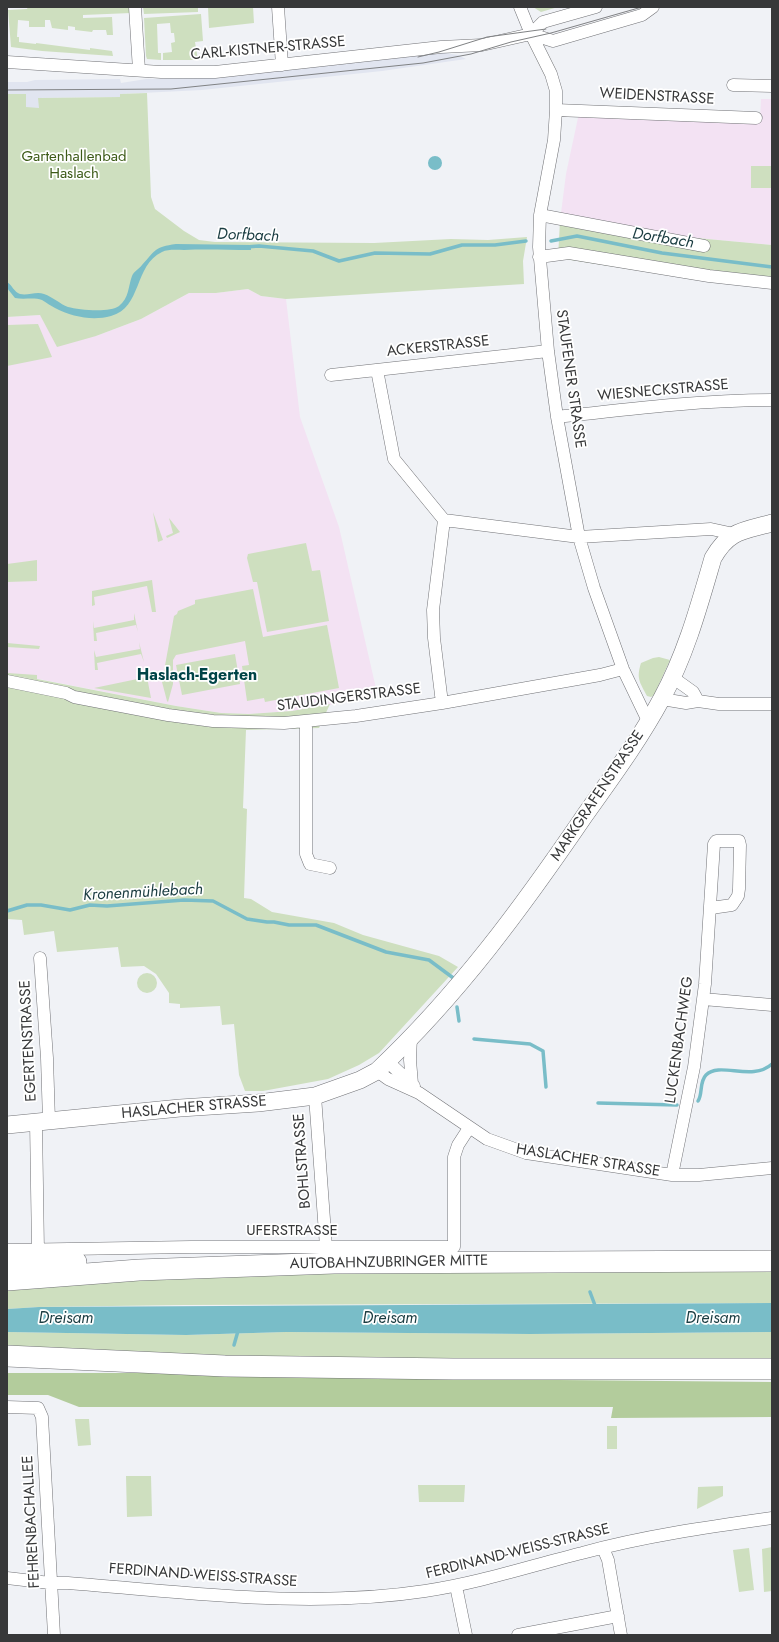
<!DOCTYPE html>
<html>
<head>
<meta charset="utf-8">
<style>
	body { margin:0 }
	#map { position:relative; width:779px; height:1642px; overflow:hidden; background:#f0f2f6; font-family:Jost,sans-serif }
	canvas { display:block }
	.frame { position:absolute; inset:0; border:8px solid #373839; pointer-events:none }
</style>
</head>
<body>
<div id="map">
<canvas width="779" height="1642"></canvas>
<div class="frame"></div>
</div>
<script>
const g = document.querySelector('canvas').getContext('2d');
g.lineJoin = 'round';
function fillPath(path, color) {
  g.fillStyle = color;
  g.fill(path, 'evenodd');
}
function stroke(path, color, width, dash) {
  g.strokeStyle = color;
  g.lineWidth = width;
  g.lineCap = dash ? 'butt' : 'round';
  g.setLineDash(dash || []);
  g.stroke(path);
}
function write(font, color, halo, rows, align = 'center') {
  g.font = font + ' Jost,sans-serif';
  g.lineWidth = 3.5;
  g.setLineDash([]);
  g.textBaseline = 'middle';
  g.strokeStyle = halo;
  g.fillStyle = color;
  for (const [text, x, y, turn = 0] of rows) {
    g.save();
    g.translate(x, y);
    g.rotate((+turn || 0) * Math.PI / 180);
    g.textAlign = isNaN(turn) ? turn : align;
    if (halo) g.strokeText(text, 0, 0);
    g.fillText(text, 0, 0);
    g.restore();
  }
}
const built = new Path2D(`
	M 439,52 L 458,55 L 466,59 L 382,71 L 202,90 L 121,94 L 120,97 L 39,98 L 39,108 L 26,108 L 25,94 L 7,94 L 7,82 L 27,82 L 35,80 L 120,79 L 121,83 L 146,79 L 204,78 Z`);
const education = new Path2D(`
	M 761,99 L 772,99 L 772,245 L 665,235 L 560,221 L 566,174 L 579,113 L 760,121 Z
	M 248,289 L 261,296 L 286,299 L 300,417 L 339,527 L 378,697 L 292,711 L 249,714 L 221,713 L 176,706 L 39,679 L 7,677 L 7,317 L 40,315 L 96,336 L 141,319 L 189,293 L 216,293 Z`);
const green = new Path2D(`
	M 28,7 L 131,7 L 131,13 L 83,15 L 83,18 L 112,17 L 113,35 L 107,35 L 106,30 L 93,30 L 92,32 L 75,30 L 75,27 L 68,26 L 68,30 L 52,28 L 50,20 L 45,20 L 45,27 L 29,27 L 29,21 L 18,20 L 17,37 L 19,37 L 19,42 L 36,44 L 36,43 L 90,50 L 90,48 L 112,51 L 113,56 L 42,51 L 11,47 L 8,10 L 27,9 Z
	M 143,7 L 198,7 L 198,12 L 144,14 Z
	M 208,7 L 253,7 L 254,23 L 209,28 Z
	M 533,7 L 558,7 L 541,12 Z
	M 201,14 L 203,41 L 195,42 L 198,60 L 163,60 L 163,53 L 172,52 L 171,43 L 175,42 L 174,33 L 171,33 L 170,23 L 157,24 L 158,53 L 161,53 L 161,60 L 147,59 L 146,56 L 144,18 Z
	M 147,93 L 151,197 L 155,209 L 184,231 L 199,240 L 215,242 L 374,243 L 451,239 L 488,240 L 527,237 L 523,261 L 524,284 L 286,299 L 261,296 L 248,289 L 216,293 L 189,293 L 141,319 L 96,336 L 57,347 L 40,315 L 7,317 L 7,94 L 26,94 L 26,107 L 39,108 L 38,98 L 120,97 L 120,94 Z
	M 751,166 L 772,166 L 772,188 L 751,188 Z
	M 560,221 L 664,235 L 772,245 L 772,288 L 660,274 L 558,258 Z
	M 38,324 L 52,357 L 7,366 L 7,325 Z
	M 153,512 L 163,540 L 158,542 Z
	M 169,518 L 180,532 L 167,538 L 166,536 L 173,533 Z
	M 306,543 L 312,571 L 320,570 L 329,621 L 267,632 L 257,582 L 253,582 L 247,558 L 248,554 Z
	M 37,560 L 37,581 L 7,582 L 7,564 Z
	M 152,580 L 156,612 L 152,612 L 147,586 L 94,597 L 95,605 L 92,606 L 92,591 Z
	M 253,589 L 263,637 L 327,625 L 339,688 L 265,702 L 264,698 L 247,701 L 242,666 L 249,665 L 245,641 L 176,655 L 173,660 L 173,684 L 168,702 L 167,701 L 162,682 L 174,616 L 177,614 L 178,611 L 195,604 L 195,600 Z
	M 134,613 L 138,632 L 136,625 L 96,633 L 97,641 L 94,641 L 93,621 L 94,628 L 134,620 Z
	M 139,642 L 144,662 L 141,654 L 97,663 L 98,670 L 95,670 L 94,650 L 96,657 L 140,649 Z
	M 7,643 L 40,646 L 39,649 L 7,647 Z
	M 235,654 L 240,684 L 182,695 L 176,665 Z
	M 659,657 L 670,660 L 654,695 L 651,697 L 647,696 C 640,682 636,679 641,663 L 653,658 Z
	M 7,673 L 37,675 L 37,679 L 176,706 L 221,713 L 249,714 L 292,711 L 330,704 L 319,728 L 246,730 L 243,808 L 247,809 L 244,898 L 251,899 L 272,912 L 334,923 L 363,935 L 439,956 L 458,967 L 379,1053 L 359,1065 L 328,1079 L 263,1091 L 245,1091 L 239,1075 L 234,1024 L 222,1025 L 220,1006 L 180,1008 L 180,1004 L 169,1003 L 169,993 L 156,974 L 144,966 L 121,967 L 118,947 L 57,952 L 54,931 L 24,935 L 22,920 L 7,919 L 7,677 L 29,678 L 7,676 Z
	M 147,677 L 151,698 L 94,688 Z
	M137 983a10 10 0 1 1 20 0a10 10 0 1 1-20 0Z
	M 772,1267 L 772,1303 L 184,1305 L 39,1307 L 7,1309 L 7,1287 L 237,1272 Z
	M 7,1332 L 186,1335 L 285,1332 L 530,1334 L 772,1332 L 772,1360 L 265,1361 L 7,1347 Z
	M 75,1419 L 89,1419 L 91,1445 L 78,1446 Z
	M 607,1426 L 617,1426 L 617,1449 L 607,1449 Z
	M 126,1476 L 151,1476 L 152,1516 L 127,1517 Z
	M 418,1485 L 465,1485 L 464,1502 L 419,1502 Z
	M 723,1486 L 723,1496 L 697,1509 L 698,1487 Z
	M 772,1547 L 772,1591 L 764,1592 L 762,1549 Z
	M 749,1548 L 754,1590 L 739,1592 L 733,1550 Z`);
const forest = new Path2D(`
	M 7,1373 L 259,1373 L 453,1379 L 772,1382 L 772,1417 L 611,1418 L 613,1407 L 79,1407 L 48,1395 L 7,1395 Z`);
const water = new Path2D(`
	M428 163a7 7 0 1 1 14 0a7 7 0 1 1-14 0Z
	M 176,244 L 251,245 L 251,250 C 228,250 206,249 184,250 C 177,250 168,249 162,252 C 134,265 142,308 111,316 C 93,321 72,317 55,308 C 51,306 47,303 42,300 C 34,297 24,300 15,298 L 7,288 L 7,282 C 12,285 14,292 20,294 C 28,296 36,291 44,294 C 53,297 60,304 68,307 C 79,310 110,313 119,306 C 129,298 128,287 132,276 C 134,271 139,269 142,265 C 156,250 154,247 176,244 Z
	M 772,1303 L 772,1332 L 530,1334 L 286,1332 L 186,1335 L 7,1332 L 7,1309 L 39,1307 Z`);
const stream = new Path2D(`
	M 551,241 L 577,236 L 662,253 L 772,267
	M 246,247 L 259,246 L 313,251 L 339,261 L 375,253 L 430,254 L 462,245 L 495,245 L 526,241
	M 7,911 L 27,905 L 41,905 L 70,910 L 90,905 L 107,906 L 184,900 L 213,901 L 247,919 L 267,922 L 274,922 L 289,925 L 316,925 L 386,952 L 429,960 L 456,980
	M 457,1007 L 459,1021
	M 474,1039 L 530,1044 L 543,1051 L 546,1087
	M 698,1101 C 703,1094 699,1082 706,1075 C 720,1061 752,1082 772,1064
	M 598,1103 L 677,1105
	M 590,1292 L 596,1308
	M 234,1345 L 238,1331`);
const street = new Path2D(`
	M 135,7 L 139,70
	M 278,7 L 282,65
	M 520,7 L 531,34 L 551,74 L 556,91 L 556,110 L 554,140 L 540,215 L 539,247 L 548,351 L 557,417 L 579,537 L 594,588 L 623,669 L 648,721
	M 531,34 L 543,22 L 596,7
	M 7,62 L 161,72 L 215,72 L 441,47 L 482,45 L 531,34 L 553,41 L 642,15 L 653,7
	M 733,85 L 772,86
	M 556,110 L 756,118
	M 540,215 L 704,246
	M 539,257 L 569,253 L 709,276 L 772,283
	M 377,370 L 394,459 L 444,520 L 433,610 L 434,638 L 442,703
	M 331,375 L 548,351
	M 557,417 C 628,409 700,400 772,400
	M 444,520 L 579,537 L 711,529 L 734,534
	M 672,677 L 693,692 L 698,701
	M 7,681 L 66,693 L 74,697 L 168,715 L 213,721 L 284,723 L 356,716 L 442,703 L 600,675 L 623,669
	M 662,699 L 686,703 L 698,701 L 719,704 L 772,704
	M 306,722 L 306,854 L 310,864 L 330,868
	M 40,958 L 47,1058 L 49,1121
	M 703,999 L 772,1005
	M 411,1036 L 410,1060 L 412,1084
	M 387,1061 L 414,1086
	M 377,1071 L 388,1079 L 419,1093 L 487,1139 L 526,1153 L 672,1175 L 699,1175 L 772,1168
	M 315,1096 L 326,1247
	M 36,1122 L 38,1251
	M 672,1175 L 694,1067 L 705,984 L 714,844 L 716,841 L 739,841 L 740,845 L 739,889 L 738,896 L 732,905 L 711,908
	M 7,1250 L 191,1247 L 454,1247 L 454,1157 L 458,1145 L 469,1128
	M 7,1407 L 38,1408 L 42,1417 L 54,1635
	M 603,1548 L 608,1560 L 621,1635
	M 7,1578 L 50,1583 L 68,1583 C 186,1592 307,1609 425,1591 C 479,1583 530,1566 582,1553 C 644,1536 708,1527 772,1518
	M 456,1586 L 466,1635
	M 518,1635 L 618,1616`);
const secondary = new Path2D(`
	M 7,1125 L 180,1108 L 258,1103 L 315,1096 L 360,1080 L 377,1071 C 458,995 523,906 585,815 C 612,777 640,739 662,698 C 686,654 699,606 713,558 C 729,530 743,531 772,523`);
const highway = new Path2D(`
	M 7,1262 L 76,1262
	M 7,1280 L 139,1270 L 334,1263 L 772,1261
	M 7,1356 L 225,1366 L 453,1369 L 772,1369`);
const tram = new Path2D(`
	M 418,57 L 439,52 L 487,37 L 546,29
	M 7,90 L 171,89 L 423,63 L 471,54 L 511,42 L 551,33 L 642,7`);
const streetNames = [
	["CARL-KISTNER-STRASSE",268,49,-5],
	["WEIDENSTRASSE",657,97,3],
	["ACKERSTRASSE",438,347,-6],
	["STAUFENER STRASSE",570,379,82],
	["WIESNECKSTRASSE",663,391,-5],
	["STAUDINGERSTRASSE",349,698,-7],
	["MARKGRAFENSTRASSE",598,796,-56],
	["LUCKENBACHWEG",680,1040,-82],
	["EGERTENSTRASSE",29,1041,-93],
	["HASLACHER STRASSE",194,1108,-5],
	["BOHLSTRASSE",303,1161,-94],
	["HASLACHER STRASSE",588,1161,9],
	["UFERSTRASSE",292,1231],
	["AUTOBAHNZUBRINGER MITTE",389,1263,-1],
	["FEHRENBACHALLEE",32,1522,-93],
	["FERDINAND-WEISS-STRASSE",518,1552,-14],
	["FERDINAND-WEISS-STRASSE",203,1576,4]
];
const parkNames = [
	["Gartenhallenbad",74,157],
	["Haslach",74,174]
];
const waterNames = [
	["Dorfbach",248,236,2],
	["Dorfbach",663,239,9],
	["Kronenmühlebach",143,893,-3],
	["Dreisam",66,1319],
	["Dreisam",390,1319],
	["Dreisam",713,1319]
];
const neighbourhoodNames = [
	["Haslach-Egerten",197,676]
];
fillPath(built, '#e1e5f0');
fillPath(education, '#f3e2f3');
fillPath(green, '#cedfbf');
fillPath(forest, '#b3cc9c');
fillPath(water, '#79bdc8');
stroke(stream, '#79bdc8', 3.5);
stroke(street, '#717276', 13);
stroke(secondary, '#717276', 18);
stroke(highway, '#717276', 22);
stroke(street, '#fff', 12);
stroke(secondary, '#fff', 17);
stroke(highway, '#fff', 21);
stroke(tram, '#808284', 1);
write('15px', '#373839', '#fff', streetNames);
write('15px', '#3c5a17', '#fff', parkNames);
write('italic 16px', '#1a3c41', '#fff', waterNames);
write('bold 16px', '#004447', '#fff', neighbourhoodNames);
</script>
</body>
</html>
